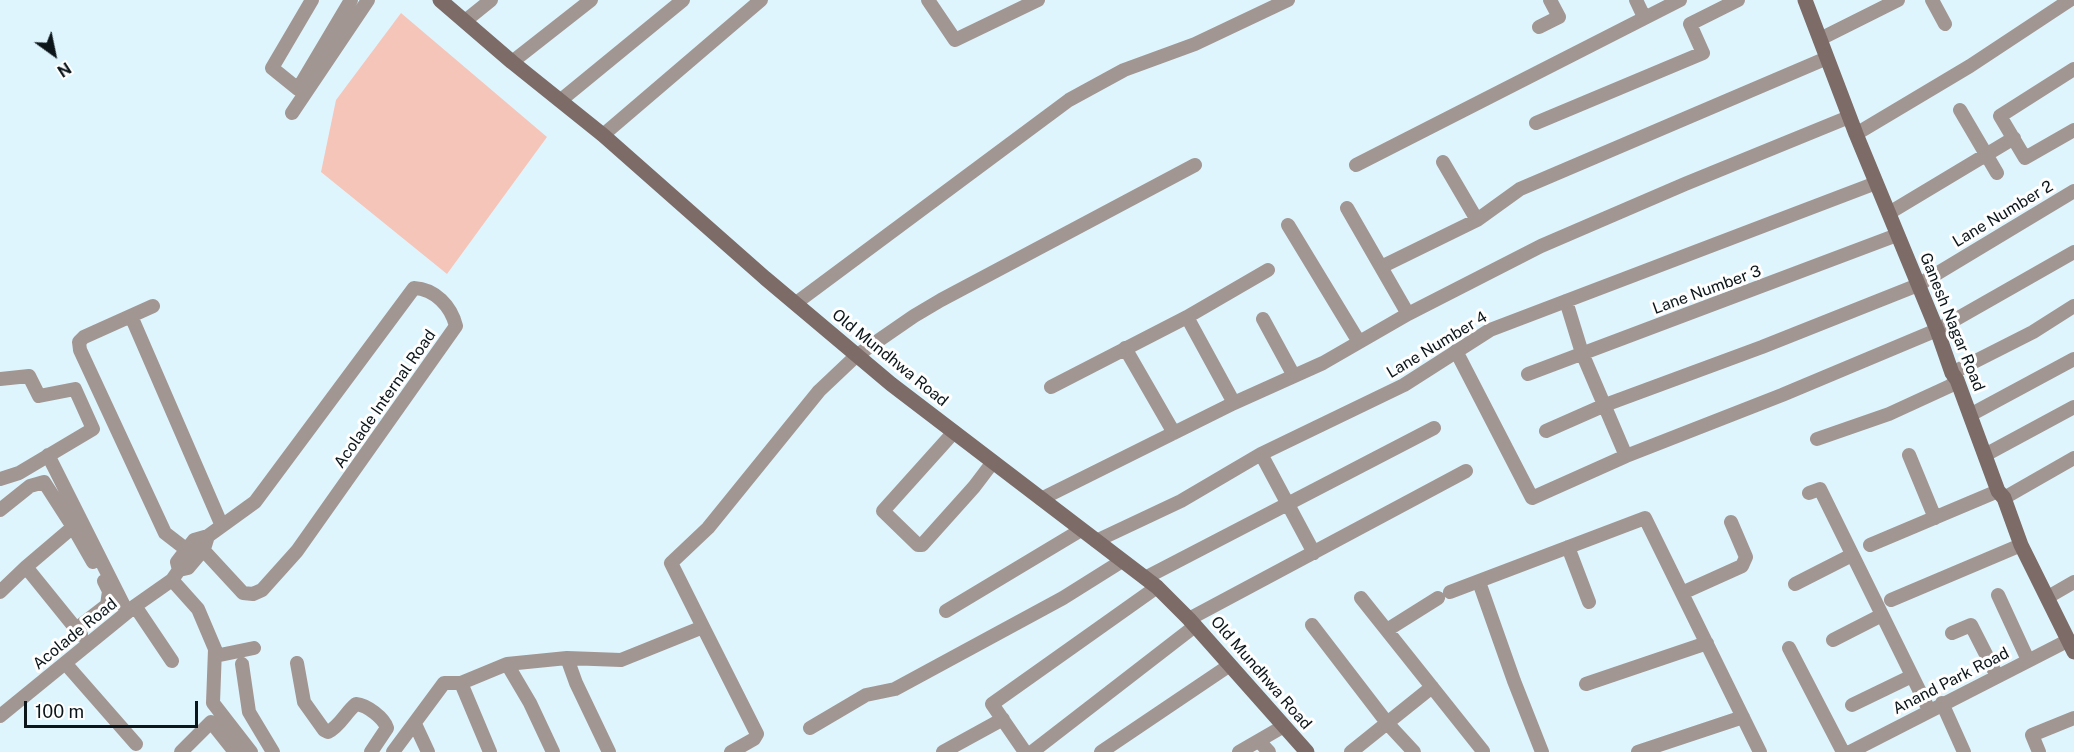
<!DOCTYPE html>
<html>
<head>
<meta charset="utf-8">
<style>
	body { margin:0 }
	#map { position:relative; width:2074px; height:752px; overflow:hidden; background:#dff5fe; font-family:"Public Sans",sans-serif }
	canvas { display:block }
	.north { position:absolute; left:24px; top:24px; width:60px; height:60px; -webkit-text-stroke:4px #fefefe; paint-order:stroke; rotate:147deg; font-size:16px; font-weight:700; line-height:24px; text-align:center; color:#0c161a }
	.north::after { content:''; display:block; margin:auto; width:21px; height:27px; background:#0c161a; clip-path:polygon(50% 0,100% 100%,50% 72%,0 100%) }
	.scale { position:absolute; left:24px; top:701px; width:174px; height:27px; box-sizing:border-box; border:3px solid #0c161a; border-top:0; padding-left:8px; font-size:18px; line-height:21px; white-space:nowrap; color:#0c161a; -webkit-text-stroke:4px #fefefe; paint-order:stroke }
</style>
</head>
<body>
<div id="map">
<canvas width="2074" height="752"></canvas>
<div class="north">N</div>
<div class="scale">100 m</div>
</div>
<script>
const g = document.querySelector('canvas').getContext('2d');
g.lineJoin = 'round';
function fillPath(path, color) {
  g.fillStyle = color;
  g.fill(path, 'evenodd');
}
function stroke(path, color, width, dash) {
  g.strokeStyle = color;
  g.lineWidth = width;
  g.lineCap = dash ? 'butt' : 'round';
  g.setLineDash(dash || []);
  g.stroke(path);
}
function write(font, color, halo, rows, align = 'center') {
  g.font = font + ' "Public Sans",sans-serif';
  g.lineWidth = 6;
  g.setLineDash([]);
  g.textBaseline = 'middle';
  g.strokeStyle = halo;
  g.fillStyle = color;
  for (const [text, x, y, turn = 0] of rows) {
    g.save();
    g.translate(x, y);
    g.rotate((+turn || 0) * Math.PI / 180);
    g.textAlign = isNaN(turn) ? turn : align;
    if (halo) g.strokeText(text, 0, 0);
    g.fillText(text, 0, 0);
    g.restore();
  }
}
const green = new Path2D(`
	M 401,13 L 547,137 L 447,274 L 321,172 L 336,100 Z`);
const street = new Path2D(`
	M 312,0 L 272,68 L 298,89 L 351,0
	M 928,0 L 955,40 L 1038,0
	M 1636,0 L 1644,17
	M 1932,0 L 1945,24
	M 465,21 L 491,0
	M 1539,27 L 1559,17 L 1550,0
	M 1820,39 L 1898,0
	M 512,62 L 591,0
	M 2074,69 L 2000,116 L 2025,158 L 2074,130
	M 561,100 L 683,0
	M 1960,110 L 1997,173
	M 292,113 L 368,0
	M 1536,123 L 1703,53 L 1690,24 L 1738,0
	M 1856,134 L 1970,66 L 2070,0
	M 603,135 L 761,0
	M 1443,162 L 1477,220
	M 1356,165 L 1680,0
	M 1347,208 L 1408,314
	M 1889,213 L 2014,138
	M 1288,225 L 1359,342
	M 1381,267 L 1477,220 L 1520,189 L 1827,58
	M 1566,301 L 1582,353 L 1626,456
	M 796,303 L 1069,100 L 1124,70 L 1195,44 L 1288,0
	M 153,306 L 84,337 L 79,342 L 80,350 L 165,533 L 187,550
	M 131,316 L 222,526
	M 1187,317 L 1234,403
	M 1263,319 L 1294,376
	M 1125,348 L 1174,433
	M 1456,351 L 1532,498 L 1626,456 L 1782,395 L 1937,330 L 2074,252
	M 1952,373 L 2033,332 L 2074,306
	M 1528,374 L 1897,235
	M 0,379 L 29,376 L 39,396 L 75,389 L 93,429 L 19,473 L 0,479
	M 1051,387 L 1187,317 L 1268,270
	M 1970,415 L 2074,359
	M 1546,431 L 1605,405 L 1762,347 L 1918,285 L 2074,191
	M 954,432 L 883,511 L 918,545 L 922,545 L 974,487 L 993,462
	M 1817,439 L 1889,414 L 1950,386 L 1957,380
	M 1261,454 L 1314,553
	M 48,455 L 127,612
	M 1909,455 L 1935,518
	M 1985,455 L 2074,407
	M 1809,493 L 1820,489 L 1929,710
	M 2004,498 L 2074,458
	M 1041,499 L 1234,403 L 1323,363 L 1408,314 L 1541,246 L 1685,184 L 1849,117
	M 0,510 L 30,486 L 44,482 L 73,527 L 26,567 L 0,592
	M 73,527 L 93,562
	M 194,540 L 243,593 L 253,594 L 262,590 L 297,551 L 456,326 C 451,306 435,289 414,288 L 255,502 L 208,536
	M 1096,541 L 1181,501 L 1261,454 L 1404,385 L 1490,330 L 1876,183
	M 1870,545 L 1998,491
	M 1568,547 L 1589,602
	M 26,567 L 81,635
	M 1145,578 L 1434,428
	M 172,580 L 198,609 L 215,649 L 213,703 L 251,752
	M 1479,582 L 1514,681 L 1542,752
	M 1795,584 L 1852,555
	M 1450,592 L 1645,518 L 1760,752
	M 1682,593 L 1742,566 L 1746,557 L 1731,522
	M 1998,595 L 2028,660
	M 2048,597 L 2074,582
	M 1361,598 L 1483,751
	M 1891,600 L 2021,545
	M 135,606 L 172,661
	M 946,611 L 1081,530
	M 1189,619 L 1466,471
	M 1312,625 L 1388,724 L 1414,752
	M 703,627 L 757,734 L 754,739 L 731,752
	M 76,629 L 107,605 L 109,591 L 104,581
	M 1387,630 L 1438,598
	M 1952,633 L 1971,625 L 1997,676
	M 1833,640 L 1882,615
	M 1789,648 L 1843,752
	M 215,656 L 254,648
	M 567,658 L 576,683 L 609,752
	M 65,663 L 136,744
	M 297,663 L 304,702 L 324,730 L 328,732 C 340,726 346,712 356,704 C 367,705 384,718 387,728 L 371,752
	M 242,664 L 249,712 L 273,752
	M 507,664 L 530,703 L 553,752
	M 461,683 L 490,752
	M 1586,684 L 1707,643
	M 1942,703 L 1964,752
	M 1852,705 L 1912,676
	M 0,716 L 135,606 L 172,580 L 179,570 L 177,562 L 194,540 L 208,536 L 204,549 L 188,568 L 179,570
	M 415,724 L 428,752
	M 810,728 L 866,695 L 895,689 L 1063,598 L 1122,561
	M 1259,741 L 1269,752
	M 181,752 L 211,722 L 235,752
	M 393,752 L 444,683 L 461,683 L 507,664 L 567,658 L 621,660 L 703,627 L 671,563 L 708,528 L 819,391 L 856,356 L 914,316 L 941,300 L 1195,165
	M 943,752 L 1003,719
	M 1025,752 L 992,704 L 1157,587
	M 1032,752 L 1195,626
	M 1101,752 L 1230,665
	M 1239,752 L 1284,726
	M 1351,752 L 1432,687
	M 1638,752 L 1743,717
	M 1850,752 L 2069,640
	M 2039,752 L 2032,735 L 2074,718`);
const secondary = new Path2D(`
	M 440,0 L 512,62 L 603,135 L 765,278 L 891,384 L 1157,587 L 1189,619 L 1307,752
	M 1805,0 L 1856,134 L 1937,330 L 1952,373 L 1957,380 L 1998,491 L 2004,498 L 2021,545 L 2074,652`);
const streetNames = [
	["Lane Number 2",2003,214,-31],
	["Lane Number 3",1707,290,-20],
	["Ganesh Nagar Road",1952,322,68],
	["Lane Number 4",1437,345,-31],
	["Old Mundhwa Road",890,358,39],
	["Acolade Internal Road",385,399,-55],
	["Acolade Road",75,634,-39],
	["Old Mundhwa Road",1261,673,49],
	["Anand Park Road",1951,681,-27]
];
fillPath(green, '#f6c5b9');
stroke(street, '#a29693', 14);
stroke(secondary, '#7c6b67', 15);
write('16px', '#0c161a', '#fefefe', streetNames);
</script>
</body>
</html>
